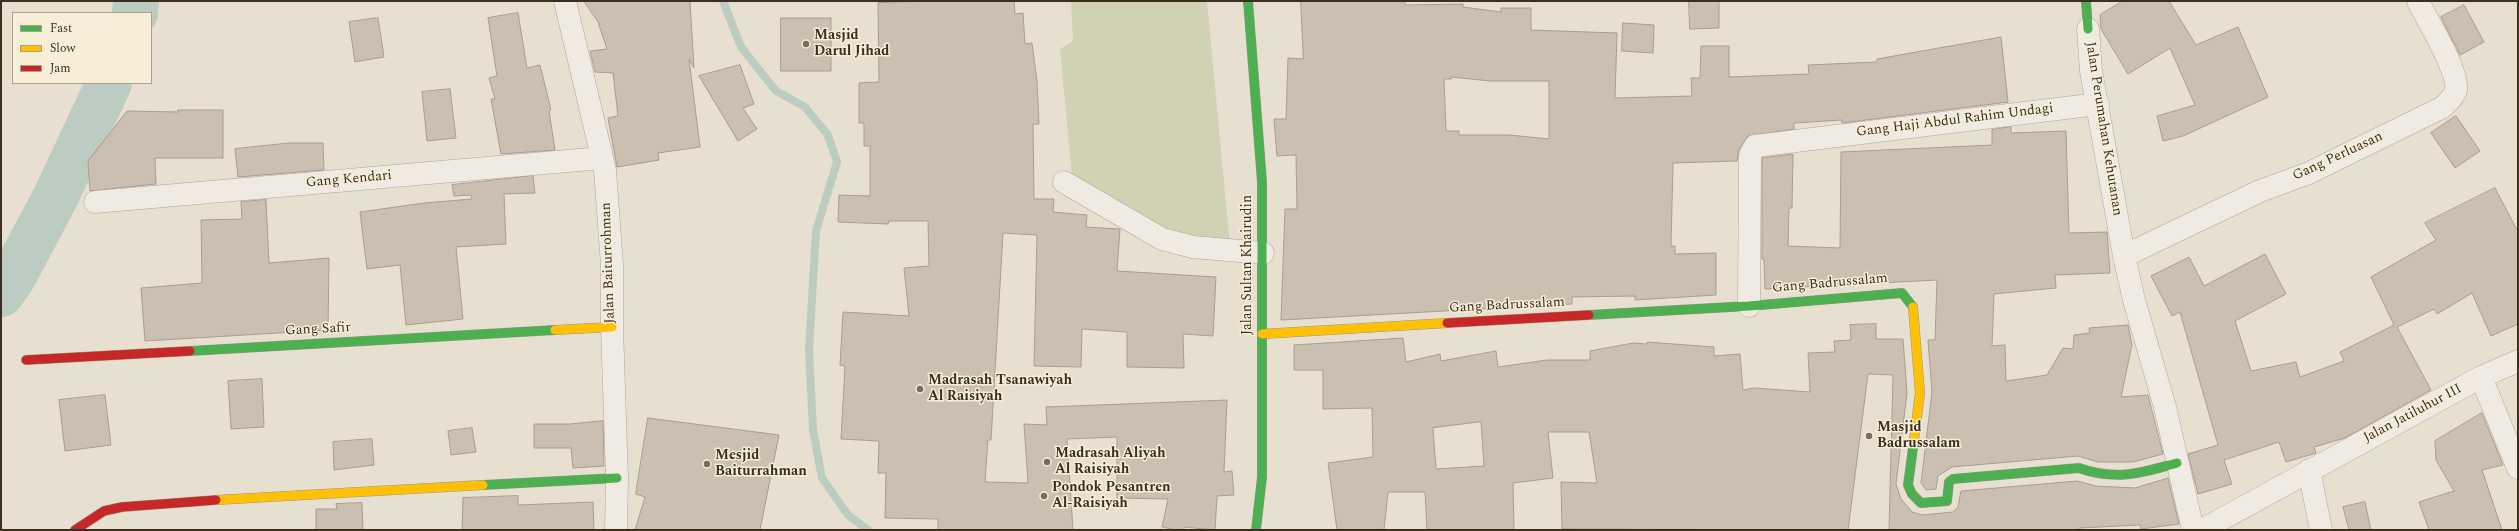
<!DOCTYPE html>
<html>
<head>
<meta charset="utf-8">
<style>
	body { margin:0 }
	#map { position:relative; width:2519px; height:531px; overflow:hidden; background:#e7e0d1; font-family:Spectral,serif }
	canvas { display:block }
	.frame { position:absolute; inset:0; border:2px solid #3d2e20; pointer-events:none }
	.legend { position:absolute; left:12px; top:12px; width:140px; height:72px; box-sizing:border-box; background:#f7eed8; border:1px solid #ada18e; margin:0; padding:5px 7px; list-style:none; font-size:12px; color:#3d2e20 }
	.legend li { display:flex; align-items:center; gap:8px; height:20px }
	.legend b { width:20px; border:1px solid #ada18e }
</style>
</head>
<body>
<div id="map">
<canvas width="2519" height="531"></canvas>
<div class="frame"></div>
<ul class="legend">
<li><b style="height:5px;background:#4caf50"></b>Fast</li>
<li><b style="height:5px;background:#ffc107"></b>Slow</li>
<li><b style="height:5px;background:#c62828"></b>Jam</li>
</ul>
</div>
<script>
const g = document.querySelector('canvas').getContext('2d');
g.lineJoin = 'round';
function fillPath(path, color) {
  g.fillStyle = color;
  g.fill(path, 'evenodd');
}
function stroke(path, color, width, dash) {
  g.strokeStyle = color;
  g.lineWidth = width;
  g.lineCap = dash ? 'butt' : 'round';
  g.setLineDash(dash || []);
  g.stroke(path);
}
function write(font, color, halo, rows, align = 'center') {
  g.font = font + ' Spectral,serif';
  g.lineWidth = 3;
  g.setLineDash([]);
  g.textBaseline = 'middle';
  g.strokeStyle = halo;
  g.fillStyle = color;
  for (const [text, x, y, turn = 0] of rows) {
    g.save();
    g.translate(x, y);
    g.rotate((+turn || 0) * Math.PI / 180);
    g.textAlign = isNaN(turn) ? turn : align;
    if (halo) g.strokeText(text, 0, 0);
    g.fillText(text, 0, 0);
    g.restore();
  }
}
const cemetery = new Path2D(`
	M 1071,1 L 1207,1 L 1230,246 L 1167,239 L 1072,176 L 1060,49 L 1073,41 Z`);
const stream = new Path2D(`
	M 723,1 L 741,47 L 776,91 L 805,107 L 828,135 L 837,162 L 816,231 L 809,350 L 813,430 L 822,478 L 848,515 L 868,530`);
const river = new Path2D(`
	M 135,13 L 136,1
	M 1,294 L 13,277 L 56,196 L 109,83`);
const building = new Path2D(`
	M 584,1 L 690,1 L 694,68 L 689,59 L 700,147 L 658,153 L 659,160 L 617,167 L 608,118 L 618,116 L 613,73 L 595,72 L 590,51 L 607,49 L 598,22 Z
	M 935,1 L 1014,1 L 1015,14 L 1023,13 L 1025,44 L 1032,43 L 1037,81 L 1039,124 L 1033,124 L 1034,199 L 1054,199 L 1053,212 L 1087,215 L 1086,227 L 1120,229 L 1117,271 L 1216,277 L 1213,336 L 1183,334 L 1184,368 L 1127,367 L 1127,332 L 1082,329 L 1081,367 L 1034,366 L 1037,235 L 1003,233 L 991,440 L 988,440 L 985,482 L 1028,483 L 1024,424 L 1047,425 L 1046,407 L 1227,400 L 1224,472 L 1232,471 L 1234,495 L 1217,496 L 1215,530 L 1184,527 L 1184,530 L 1177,530 L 1162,527 L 1168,499 L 1117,498 L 1117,437 L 1067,439 L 1073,530 L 938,530 L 938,519 L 885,518 L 886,473 L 878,473 L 879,441 L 841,439 L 845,366 L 840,365 L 843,312 L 909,316 L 904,268 L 929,266 L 928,221 L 889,221 L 888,224 L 838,222 L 839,195 L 870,196 L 870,146 L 864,146 L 864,123 L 859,123 L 859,83 L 879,82 L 878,3 Z
	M 1301,1 L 1405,1 L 1405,5 L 1463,4 L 1463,7 L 1501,12 L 1501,8 L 1531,8 L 1531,30 L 1617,33 L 1615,98 L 1692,96 L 1691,78 L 1700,78 L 1701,46 L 1729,46 L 1729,77 L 1809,74 L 1808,65 L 1877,62 L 1877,59 L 2001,37 L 2008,102 L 1842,123 L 1842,120 L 1794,123 L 1794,129 L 1748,136 L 1739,149 L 1737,161 L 1673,163 L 1671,246 L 1675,246 L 1675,254 L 1716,253 L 1716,295 L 1635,300 L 1635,296 L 1572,297 L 1572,304 L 1281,320 L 1285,209 L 1297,209 L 1296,155 L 1277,156 L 1274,119 L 1286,119 L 1288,58 L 1303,59 ZM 1451,77 L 1490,81 L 1549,81 L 1549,139 L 1510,135 L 1459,135 L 1459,131 L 1446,131 L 1444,79 L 1451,79 Z
	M 1689,1 L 1719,1 L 1719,28 L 1690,29 Z
	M 2123,1 L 2169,1 L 2196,45 L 2238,27 L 2268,97 L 2183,136 L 2163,141 L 2157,116 L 2195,105 L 2170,48 L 2128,74 L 2101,29 L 2100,15 Z
	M 2464,5 L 2484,42 L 2460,55 L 2441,17 Z
	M 518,13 L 527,68 L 540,65 L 551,110 L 549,111 L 555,150 L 501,154 L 491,99 L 495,99 L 489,78 L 497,76 L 488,18 Z
	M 378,18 L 384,57 L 355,62 L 349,22 Z
	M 781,18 L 831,18 L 831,71 L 781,71 Z
	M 1623,23 L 1654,25 L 1653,53 L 1622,51 Z
	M 740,65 L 754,104 L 743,108 L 757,129 L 738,141 L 699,76 Z
	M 450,89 L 456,138 L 427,141 L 422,92 Z
	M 178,110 L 223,110 L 223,158 L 155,158 L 156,184 L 90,191 L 88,161 L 127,111 L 178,112 Z
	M 2456,116 L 2480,151 L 2455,168 L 2431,133 Z
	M 2011,127 L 2011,133 L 2066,131 L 2069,233 L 2107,232 L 2110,273 L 2055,275 L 2056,288 L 1994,294 L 1992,346 L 2005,345 L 2006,381 L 2047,375 L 2063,348 L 2073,349 L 2074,335 L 2090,333 L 2089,328 L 2128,325 L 2132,345 L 2121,397 L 2148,395 L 2163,454 L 2133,462 L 2098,462 L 2078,456 L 1952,467 L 1938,476 L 1936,489 L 1926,490 L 1921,483 L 1932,392 L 1928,340 L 1935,340 L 1937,280 L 1765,289 L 1764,259 L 1762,259 L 1762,158 L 1793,154 L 1792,208 L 1789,208 L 1788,246 L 1840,248 L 1841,152 L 1992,145 L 1992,130 Z
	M 289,143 L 323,143 L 324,170 L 238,177 L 235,149 Z
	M 533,176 L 535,193 L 504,194 L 506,244 L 456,247 L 463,319 L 406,325 L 400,265 L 367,269 L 360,212 L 424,203 L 472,199 L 471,195 L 454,196 L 452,185 Z
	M 2495,188 L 2518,232 L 2518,324 L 2491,336 L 2472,293 L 2437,314 L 2434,309 L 2397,327 L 2431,390 L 2345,438 L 2314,447 L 2316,453 L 2286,462 L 2279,442 L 2224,460 L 2232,484 L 2198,494 L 2188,454 L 2218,445 L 2180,312 L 2172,316 L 2151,276 L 2189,257 L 2204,286 L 2265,254 L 2286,294 L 2235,321 L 2251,371 L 2296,362 L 2300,377 L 2344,361 L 2340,352 L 2394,325 L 2371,277 L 2436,240 L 2425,223 Z
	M 266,200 L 269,263 L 329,258 L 328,330 L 145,341 L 141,288 L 202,283 L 201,220 L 242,219 L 241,202 Z
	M 1876,324 L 1876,339 L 1903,339 L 1907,393 L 1896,484 L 1901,499 L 1912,512 L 1922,515 L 1953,512 L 1958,507 L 1961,491 L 2077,481 L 2096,486 L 2135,488 L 2168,478 L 2179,524 L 2141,529 L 2140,525 L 2079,528 L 2079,530 L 1889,530 L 1893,375 L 1868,374 L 1848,530 L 1562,529 L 1561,482 L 1597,483 L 1589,432 L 1548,432 L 1553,478 L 1513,483 L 1514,530 L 1427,530 L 1425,492 L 1388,492 L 1384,530 L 1337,530 L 1328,463 L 1373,457 L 1372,408 L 1323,409 L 1323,370 L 1294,370 L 1294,345 L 1403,338 L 1406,362 L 1440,354 L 1441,361 L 1496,351 L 1498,367 L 1547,360 L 1590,360 L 1590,351 L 1633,343 L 1647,344 L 1647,342 L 1714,347 L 1714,356 L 1740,354 L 1743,390 L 1754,388 L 1810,392 L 1808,353 L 1835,352 L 1834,341 L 1851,340 L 1850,325 ZM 1481,422 L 1484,466 L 1436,469 L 1433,428 Z
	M 262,379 L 264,427 L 231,429 L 228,381 Z
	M 105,395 L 111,445 L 65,451 L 59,400 Z
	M 2482,413 L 2503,465 L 2482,470 L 2502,530 L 2429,530 L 2419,502 L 2454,491 L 2436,460 L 2435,441 Z
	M 648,418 L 779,435 L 760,530 L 635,530 L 645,497 L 636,494 Z
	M 603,421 L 604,466 L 573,468 L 571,448 L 534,448 L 534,424 L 570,424 Z
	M 472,428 L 476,452 L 451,455 L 448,431 Z
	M 372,439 L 374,465 L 334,470 L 333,442 Z
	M 518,496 L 518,505 L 593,502 L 594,530 L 462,530 L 463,498 Z
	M 2365,502 L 2371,530 L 2349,530 L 2343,507 Z
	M 362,503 L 363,530 L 316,530 L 316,509 L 337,509 L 336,504 Z`);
const street = new Path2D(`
	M 565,1 L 605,170 L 612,265 L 612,327 L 617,478 L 616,530
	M 2088,29 L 2091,71 L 2124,256 L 2134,300 L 2165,407 L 2193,530
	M 1064,182 L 1162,239 L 1193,247 L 1263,253
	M 95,202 L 602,158
	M 2124,256 L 2260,191 L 2309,173 L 2443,107 C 2448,102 2454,97 2456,90 C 2459,71 2427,20 2418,1
	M 1749,306 L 1750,155 L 1755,146 L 2098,104
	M 2481,377 L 2518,468
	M 2309,470 L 2321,530
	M 2202,530 L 2481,377 L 2518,361`);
const fast = new Path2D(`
	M 1248,1 L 1262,182 L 1262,477 L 1256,530
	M 2086,1 L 2088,29
	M 1589,315 L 1749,306 L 1902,293 L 1913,307
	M 190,351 L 555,330
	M 1914,440 L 1908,485 L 1912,494 L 1921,503 L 1947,501 L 1949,482 L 1953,479 L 2079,468 C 2115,481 2142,473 2177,463
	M 483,485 L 617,478`);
const slow = new Path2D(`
	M 1913,307 L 1920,393 L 1914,440
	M 555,330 L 612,327
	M 1262,334 L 1447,323
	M 216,500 L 483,485`);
const jam = new Path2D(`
	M 1447,323 L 1589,315
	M 26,360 L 190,351
	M 75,530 L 104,511 L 122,507 L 216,500`);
const markers = [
	[806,44,4,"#786c5e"],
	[920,389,4,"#786c5e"],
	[1869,436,4,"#786c5e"],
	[1047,462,4,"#786c5e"],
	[707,464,4,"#786c5e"],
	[1044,496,4,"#786c5e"]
];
const poiNames = [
	["Masjid",814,36],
	["Darul Jihad",814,52],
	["Madrasah Tsanawiyah",928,381],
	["Al Raisiyah",928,397],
	["Masjid",1877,428],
	["Badrussalam",1877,444],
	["Madrasah Aliyah",1055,454],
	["Al Raisiyah",1055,470],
	["Mesjid",715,456],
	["Baiturrahman",715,472],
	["Pondok Pesantren",1052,488],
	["Al-Raisiyah",1052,504]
];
const streetNames = [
	["Gang Haji Abdul Rahim Undagi",1955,121,-7],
	["Jalan Perumahan Kehutanan",2103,129,81],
	["Gang Perluasan",2338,157,-25],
	["Gang Kendari",349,180,-5],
	["Jalan Baiturrohman",609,263,-92],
	["Jalan Sultan Khairudin",1248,265,-90],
	["Gang Badrussalam",1830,284,-5],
	["Gang Badrussalam",1507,306,-3],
	["Gang Safir",318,330,-3],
	["Jalan Jatiluhur III",2413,414,-28]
];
fillPath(cemetery, '#d1d1b3');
stroke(stream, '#bcccc2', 8);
stroke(river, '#bcccc2', 46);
fillPath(building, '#cbbfb2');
stroke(building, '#a89c90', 1);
stroke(street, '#ada599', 23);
stroke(fast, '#9c958a', 10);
stroke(slow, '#9c958a', 10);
stroke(jam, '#9c958a', 10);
stroke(street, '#efebe3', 22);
stroke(fast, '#4caf50', 9);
stroke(slow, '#ffc107', 9);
stroke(jam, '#c62828', 9);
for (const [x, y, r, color] of markers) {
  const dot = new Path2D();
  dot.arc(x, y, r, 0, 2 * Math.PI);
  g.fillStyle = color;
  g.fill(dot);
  stroke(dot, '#f7eed8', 1.5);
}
write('bold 14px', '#3d2e20', '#f7eed8', poiNames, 'left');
write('14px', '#3d2e20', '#f7eed8', streetNames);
</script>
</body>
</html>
